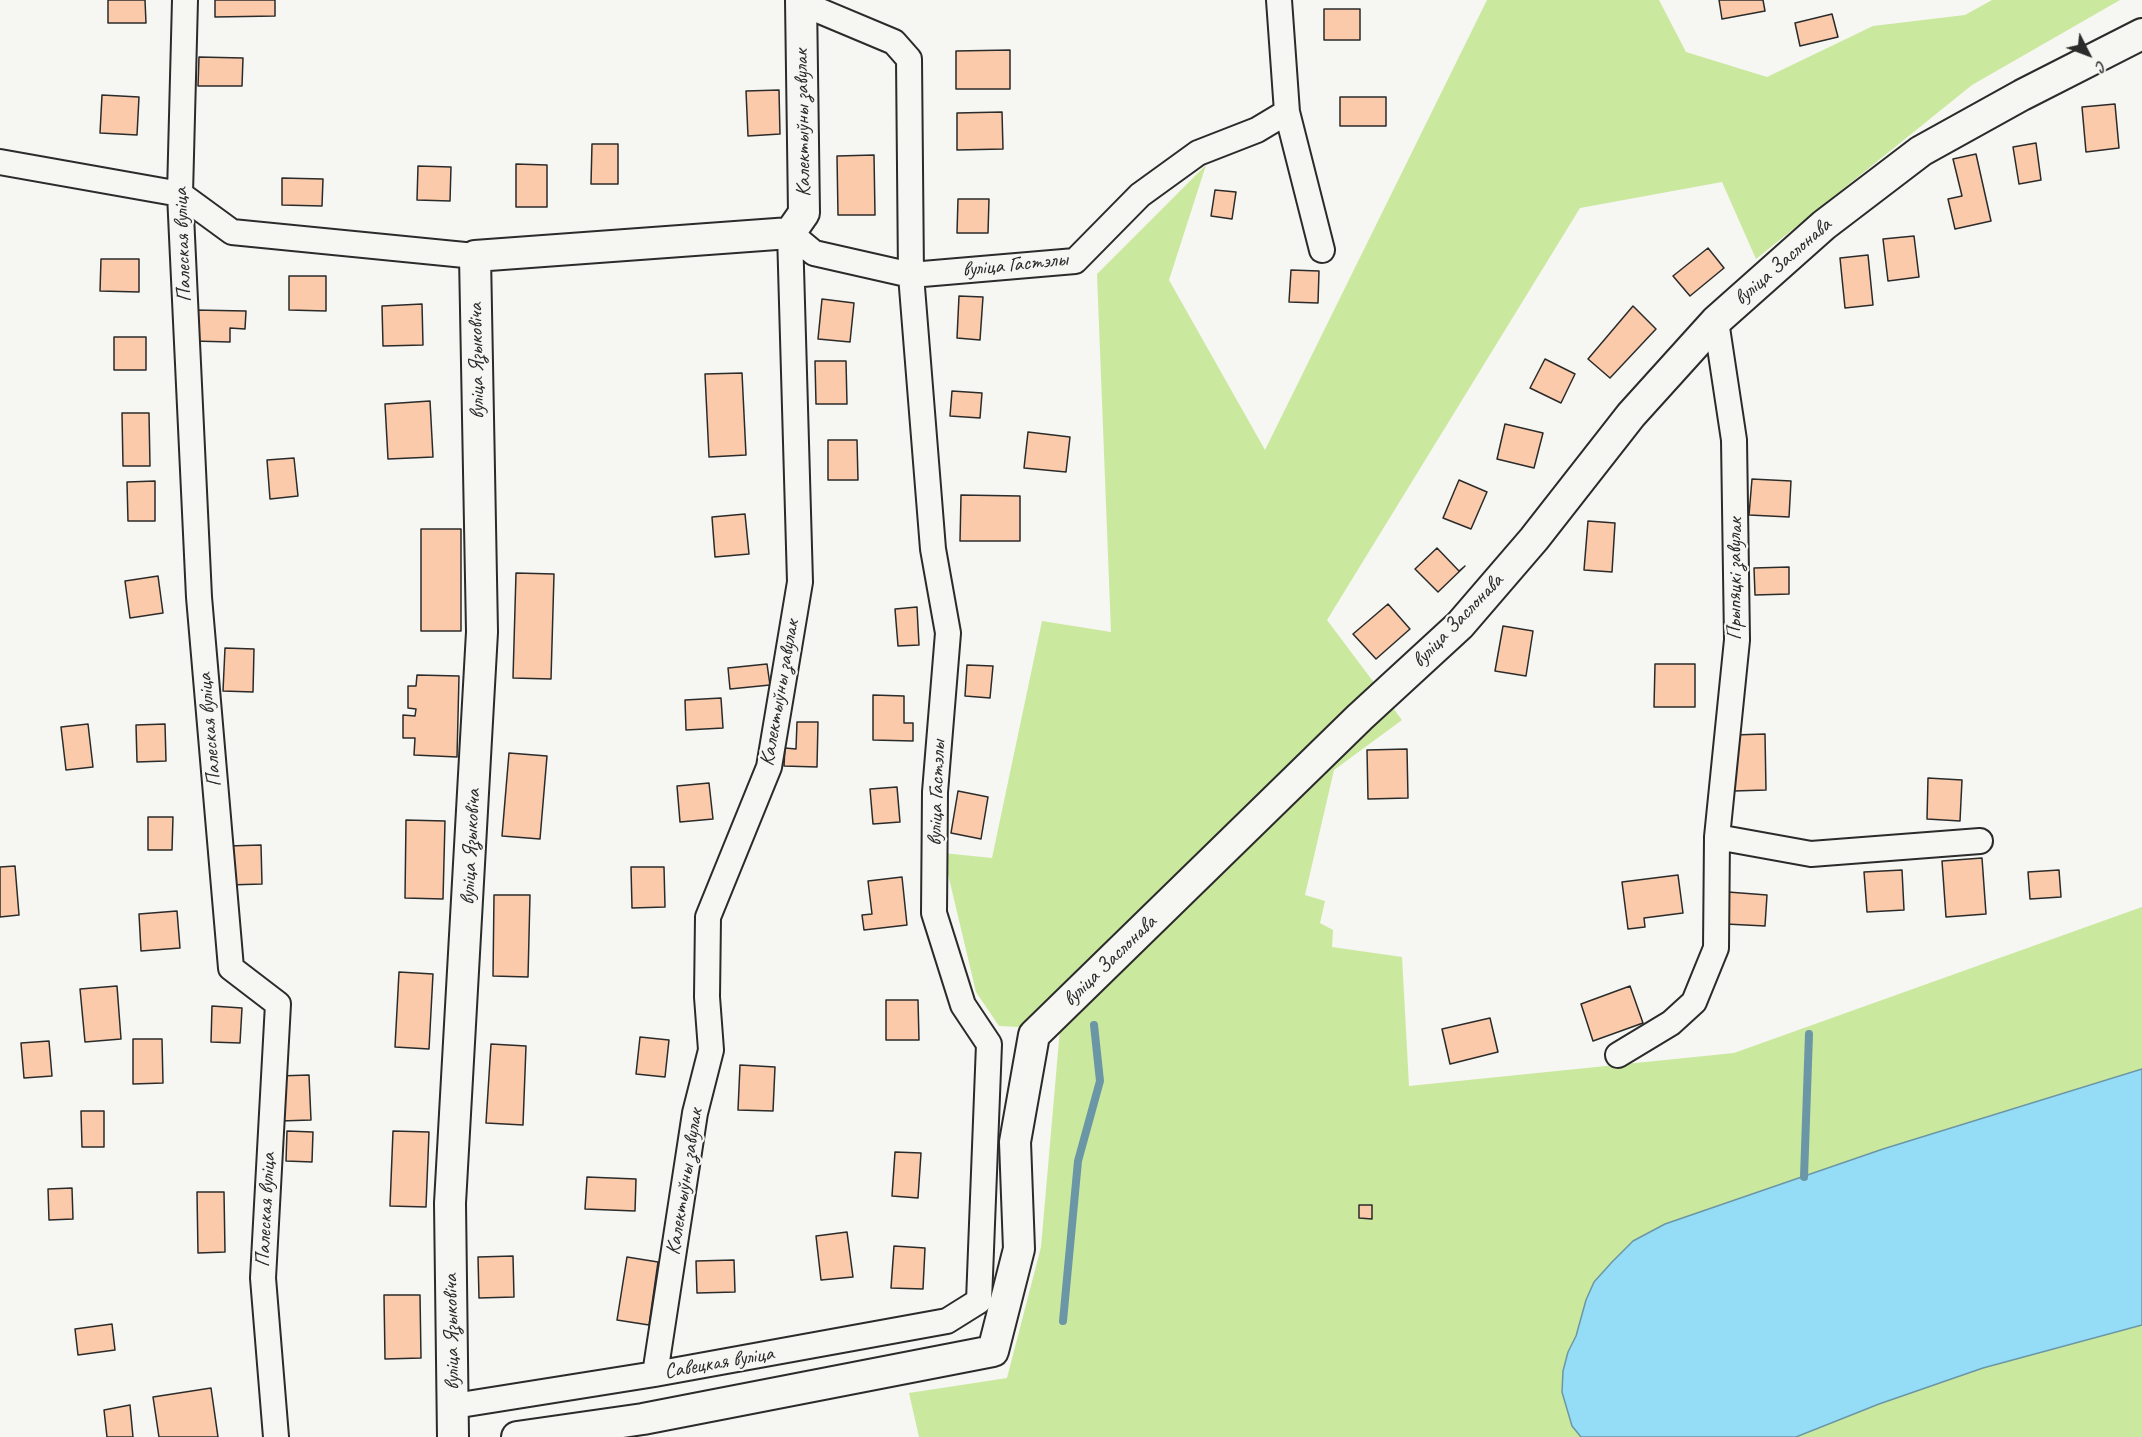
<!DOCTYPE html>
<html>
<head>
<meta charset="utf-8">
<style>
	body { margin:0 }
	#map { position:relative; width:2142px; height:1437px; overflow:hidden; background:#f6f6f2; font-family:Caveat,sans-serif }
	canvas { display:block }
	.north { position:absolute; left:2058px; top:24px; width:60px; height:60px; -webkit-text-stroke:4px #f6f6f2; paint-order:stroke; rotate:132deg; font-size:16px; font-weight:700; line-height:24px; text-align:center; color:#2b2b2b }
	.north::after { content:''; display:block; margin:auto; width:21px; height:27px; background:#2b2b2b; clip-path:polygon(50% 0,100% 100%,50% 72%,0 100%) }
</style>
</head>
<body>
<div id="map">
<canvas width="2142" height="1437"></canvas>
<div class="north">С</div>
</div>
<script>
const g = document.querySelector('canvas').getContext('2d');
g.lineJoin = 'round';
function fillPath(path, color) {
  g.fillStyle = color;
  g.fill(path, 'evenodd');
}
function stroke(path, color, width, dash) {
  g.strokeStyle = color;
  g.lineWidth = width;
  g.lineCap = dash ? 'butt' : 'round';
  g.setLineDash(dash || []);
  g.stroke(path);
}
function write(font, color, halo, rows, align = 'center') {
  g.font = font + ' Caveat,sans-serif';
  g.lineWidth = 4.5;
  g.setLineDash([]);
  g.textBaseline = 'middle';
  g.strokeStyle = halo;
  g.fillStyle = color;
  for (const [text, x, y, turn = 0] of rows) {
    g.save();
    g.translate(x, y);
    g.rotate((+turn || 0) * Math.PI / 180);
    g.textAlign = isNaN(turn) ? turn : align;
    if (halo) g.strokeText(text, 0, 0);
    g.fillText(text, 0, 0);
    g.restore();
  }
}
const green = new Path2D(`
	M 1487,0 L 1659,0 L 1686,52 L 1767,77 L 1873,26 L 1965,15 L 1992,0 L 2120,0 L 1972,85 L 1756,259 L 1722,182 L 1580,208 L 1327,620 L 1402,720 L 1334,770 L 1305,895 L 1325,901 L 1320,923 L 1333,930 L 1332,947 L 1402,957 L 1409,1086 L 1734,1053 L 2142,907 L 2142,1437 L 919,1437 L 909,1393 L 1007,1378 L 1041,1247 L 1060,1029 L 999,1026 L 976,992 L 943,853 L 992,858 L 1042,621 L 1111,632 L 1097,274 L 1206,165 L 1169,280 L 1265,450 Z`);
const water = new Path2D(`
	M 2142,1069 L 2142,1325 L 1983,1368 L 1879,1404 L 1796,1437 L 1581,1437 L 1572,1426 L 1562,1392 L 1563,1371 L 1568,1352 L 1576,1336 L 1586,1300 L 1594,1282 L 1612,1262 L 1633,1241 L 1665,1224 L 1883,1149 Z`);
const stream = new Path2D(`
	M 1804,1177 L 1809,1034
	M 1063,1321 L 1078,1161 L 1100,1081 L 1094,1025`);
const building = new Path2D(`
	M 108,0 L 145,0 L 146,23 L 108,23 Z
	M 215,0 L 275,0 L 275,16 L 215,17 Z
	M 1719,0 L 1763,0 L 1765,11 L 1722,19 Z
	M 1324,9 L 1360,9 L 1360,40 L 1324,40 Z
	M 1832,14 L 1838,37 L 1800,46 L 1795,23 Z
	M 1010,50 L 1010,89 L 956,89 L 956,51 Z
	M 199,57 L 243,58 L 242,86 L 198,86 Z
	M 779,90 L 780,134 L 748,136 L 746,91 Z
	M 102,95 L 139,97 L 137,135 L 100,133 Z
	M 1340,97 L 1386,97 L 1386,126 L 1340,126 Z
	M 2115,104 L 2119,148 L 2086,152 L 2082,107 Z
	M 1002,112 L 1003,149 L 957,150 L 957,113 Z
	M 2036,143 L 2041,180 L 2019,184 L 2013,147 Z
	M 592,144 L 618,144 L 618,184 L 591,184 Z
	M 1976,154 L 1991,221 L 1955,229 L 1948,199 L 1962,196 L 1953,159 Z
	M 874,155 L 875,215 L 838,215 L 837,156 Z
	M 516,164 L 547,165 L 547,207 L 516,207 Z
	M 418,166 L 451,167 L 450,201 L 417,200 Z
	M 282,178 L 323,179 L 322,206 L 282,205 Z
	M 1215,190 L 1236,192 L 1232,219 L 1211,216 Z
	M 958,199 L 989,199 L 988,233 L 957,233 Z
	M 1914,236 L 1919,277 L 1888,281 L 1883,239 Z
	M 1708,248 L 1724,268 L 1690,296 L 1673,276 Z
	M 1868,255 L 1873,305 L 1845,308 L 1840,258 Z
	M 101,259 L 139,259 L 139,292 L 100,291 Z
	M 1291,270 L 1319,271 L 1318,303 L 1289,302 Z
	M 289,276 L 326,276 L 326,311 L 289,310 Z
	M 959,296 L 983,297 L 980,340 L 957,338 Z
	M 822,299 L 854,303 L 850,342 L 818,339 Z
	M 422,304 L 423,345 L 383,346 L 382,306 Z
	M 1633,306 L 1656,329 L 1610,378 L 1588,359 Z
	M 194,310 L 246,311 L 245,329 L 230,328 L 230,342 L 193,341 Z
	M 114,337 L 146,337 L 146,370 L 114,370 Z
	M 1545,359 L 1575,374 L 1561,403 L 1530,388 Z
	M 815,361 L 846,361 L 847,404 L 816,404 Z
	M 742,373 L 746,455 L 709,457 L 705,374 Z
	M 952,391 L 982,393 L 980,418 L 950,416 Z
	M 430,401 L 433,457 L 388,459 L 385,404 Z
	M 122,413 L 149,413 L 150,466 L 123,466 Z
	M 1505,424 L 1543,433 L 1534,468 L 1497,459 Z
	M 1028,432 L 1070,437 L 1066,472 L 1024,468 Z
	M 828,440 L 857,440 L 858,480 L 828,480 Z
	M 294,458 L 298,496 L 270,499 L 267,460 Z
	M 1752,479 L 1791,481 L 1789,517 L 1749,515 Z
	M 1459,480 L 1487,492 L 1471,529 L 1443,518 Z
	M 155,481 L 155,521 L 128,521 L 127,482 Z
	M 961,495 L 1020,496 L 1020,541 L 960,541 Z
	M 745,514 L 749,554 L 715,557 L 712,517 Z
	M 1588,521 L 1615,523 L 1612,572 L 1584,570 Z
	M 421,529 L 461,529 L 461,631 L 421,631 Z
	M 1437,548 L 1459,571 L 1465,566 L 1438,592 L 1415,569 Z
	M 1789,567 L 1789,594 L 1755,595 L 1754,568 Z
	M 516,573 L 554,574 L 551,679 L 513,678 Z
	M 158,576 L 163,613 L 130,618 L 125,581 Z
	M 1388,604 L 1410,629 L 1376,659 L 1353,634 Z
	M 917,607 L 919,645 L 898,646 L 895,609 Z
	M 1503,626 L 1533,631 L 1526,676 L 1495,671 Z
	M 225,648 L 254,649 L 253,692 L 223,691 Z
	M 767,664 L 770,685 L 730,689 L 728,668 Z
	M 1655,664 L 1695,664 L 1695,707 L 1654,707 Z
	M 967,665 L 993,666 L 990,698 L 965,696 Z
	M 417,675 L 459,676 L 457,757 L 414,755 L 415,738 L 403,738 L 403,715 L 415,716 L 416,709 L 408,708 L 408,686 L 416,686 Z
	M 873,695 L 904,696 L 904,723 L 913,723 L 913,741 L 873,740 Z
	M 721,698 L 723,728 L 686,730 L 685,700 Z
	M 797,722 L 818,722 L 817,767 L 784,766 L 785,748 L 796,749 Z
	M 88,724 L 93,767 L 66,770 L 61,727 Z
	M 165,724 L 166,761 L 137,762 L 136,725 Z
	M 1765,734 L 1766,790 L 1734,791 L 1733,735 Z
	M 1407,749 L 1408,798 L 1368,799 L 1367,750 Z
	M 509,753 L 547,756 L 540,839 L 502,836 Z
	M 1928,778 L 1962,780 L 1960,821 L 1927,819 Z
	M 709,783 L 713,819 L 680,822 L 677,786 Z
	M 897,787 L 900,822 L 873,824 L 870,789 Z
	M 958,791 L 988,797 L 981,839 L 951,833 Z
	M 148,817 L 173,817 L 172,850 L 148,850 Z
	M 406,820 L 445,821 L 443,899 L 405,898 Z
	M 261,845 L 262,884 L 228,885 L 228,846 Z
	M 1982,858 L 1986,914 L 1946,917 L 1942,861 Z
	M 15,866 L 19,915 L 0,917 L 0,867 Z
	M 631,867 L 664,867 L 665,907 L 632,908 Z
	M 1902,870 L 1904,910 L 1867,912 L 1864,872 Z
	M 2059,870 L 2061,897 L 2030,899 L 2028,872 Z
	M 1678,875 L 1683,913 L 1644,918 L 1645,927 L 1628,929 L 1622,882 Z
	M 902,877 L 907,925 L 864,930 L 862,915 L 872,914 L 868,881 Z
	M 1728,892 L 1767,895 L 1765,926 L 1726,924 Z
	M 494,895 L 530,895 L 528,977 L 493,976 Z
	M 177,911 L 180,948 L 141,951 L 139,914 Z
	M 399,972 L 433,974 L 429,1049 L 395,1047 Z
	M 117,986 L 121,1039 L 85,1042 L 80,989 Z
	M 1630,986 L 1643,1023 L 1593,1041 L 1581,1004 Z
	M 886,1000 L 918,1000 L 919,1040 L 886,1040 Z
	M 212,1006 L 242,1008 L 240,1043 L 211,1042 Z
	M 1490,1018 L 1498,1052 L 1450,1064 L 1442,1029 Z
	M 640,1037 L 669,1040 L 665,1077 L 636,1074 Z
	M 133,1039 L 162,1039 L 163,1083 L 133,1084 Z
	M 49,1041 L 52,1076 L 24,1078 L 21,1043 Z
	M 491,1044 L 526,1046 L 523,1125 L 486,1123 Z
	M 740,1065 L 775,1067 L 773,1111 L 738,1110 Z
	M 309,1075 L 311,1120 L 280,1121 L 278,1076 Z
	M 81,1111 L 104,1111 L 104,1147 L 82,1147 Z
	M 287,1131 L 313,1132 L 312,1162 L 286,1161 Z
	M 393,1131 L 429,1132 L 426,1207 L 390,1206 Z
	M 895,1152 L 921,1153 L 918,1198 L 892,1196 Z
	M 587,1177 L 636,1179 L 635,1211 L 585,1209 Z
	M 72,1188 L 73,1219 L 49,1220 L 48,1189 Z
	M 197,1192 L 224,1192 L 225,1252 L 198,1253 Z
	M 1359,1205 L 1372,1205 L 1372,1219 L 1359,1218 Z
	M 847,1232 L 853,1277 L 821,1280 L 816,1236 Z
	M 894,1246 L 925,1248 L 923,1289 L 891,1288 Z
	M 513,1256 L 514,1297 L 479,1298 L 478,1257 Z
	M 627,1257 L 658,1262 L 649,1325 L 617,1320 Z
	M 734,1260 L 735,1292 L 697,1293 L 696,1261 Z
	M 384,1295 L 420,1295 L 421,1358 L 385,1359 Z
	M 112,1324 L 115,1350 L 78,1355 L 75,1329 Z
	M 211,1388 L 218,1437 L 159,1437 L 153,1397 Z
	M 130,1405 L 133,1437 L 107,1437 L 104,1410 Z`);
const minor = new Path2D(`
	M 185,0 L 180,194 L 199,597 L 231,968 L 278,1004 L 263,1278 L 276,1437
	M 1279,0 L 1287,112 L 1322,250
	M 0,162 L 180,194 L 232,232 L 475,256
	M 790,233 L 814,253 L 911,275 L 1075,261 L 1140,195 L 1198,153 L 1257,130 L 1287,112
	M 1716,321 L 1734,440 L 1737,640 L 1717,837 L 1811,854 L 1980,841
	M 1618,1055 L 1671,1023 L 1694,1002 L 1716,948 L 1717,837
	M 655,1374 L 695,1113 L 711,1050 L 707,997 L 708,917 L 769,767 L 800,582 L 790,233
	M 454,1406 L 655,1374 L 947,1321 L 979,1301 L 989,1044 L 963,1005 L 934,913 L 935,792 L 948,633 L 933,549 L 911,275 L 909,59 L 894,42 L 801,3`);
const tertiary = new Path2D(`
	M 453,1437 L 450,1203 L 482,632 L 475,256 L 790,233 L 804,213 L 801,0
	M 517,1437 L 643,1419 L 993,1351 L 1019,1249 L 1015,1142 L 1034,1035 L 1360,717 L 1460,625 L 1534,539 L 1631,415 L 1716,321 L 1824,225 L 1921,151 L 2022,95 L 2142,34`);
const streetNames = [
	["Калектыўны завулак",803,123,-91],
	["Палеская вуліца",183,245,-92],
	["вуліца Заслонава",1783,262,-41],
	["вуліца Гастэлы",1015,265,-6],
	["вуліца Языковіча",477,361,-91],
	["Прыпяцкі завулак",1735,579,-90],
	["вуліца Заслонава",1458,621,-46],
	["Калектыўны завулак",780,693,-80],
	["Палеская вуліца",210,730,-95],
	["вуліца Гастэлы",937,793,-88],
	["вуліца Языковіча",471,847,-87],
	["вуліца Заслонава",1110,961,-44],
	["Калектыўны завулак",685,1182,-81],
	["Палеская вуліца",266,1210,-87],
	["вуліца Языковіча",452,1332,-91],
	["Савецкая вуліца",719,1363,-10]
];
fillPath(green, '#cbe89f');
fillPath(water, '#95ddf7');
stroke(water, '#6b96a5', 1.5);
stroke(stream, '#6b96a5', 8);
fillPath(building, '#facaaa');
stroke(building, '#2b2b2b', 1.5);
stroke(minor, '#2b2b2b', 28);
stroke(tertiary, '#2b2b2b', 34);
stroke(minor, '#f6f6f2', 24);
stroke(tertiary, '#f6f6f2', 30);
write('21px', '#2b2b2b', '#f6f6f2', streetNames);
</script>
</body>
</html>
